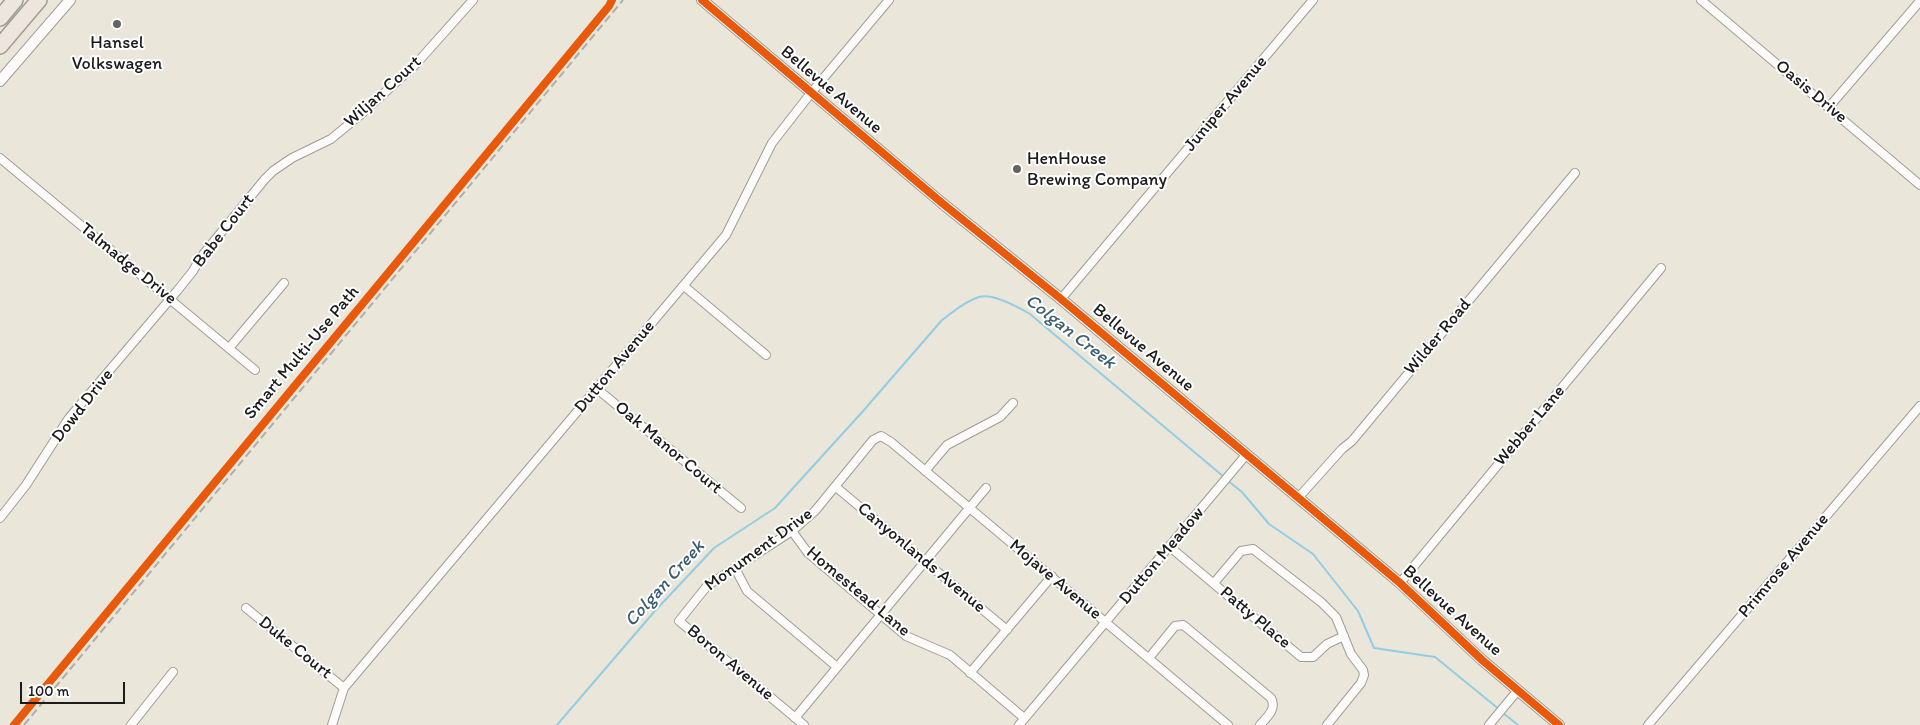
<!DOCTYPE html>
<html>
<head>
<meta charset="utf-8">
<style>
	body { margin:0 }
	#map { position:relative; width:1920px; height:725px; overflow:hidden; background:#eae6d9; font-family:Itim,sans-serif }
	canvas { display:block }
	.scale { position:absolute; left:20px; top:682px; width:105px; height:22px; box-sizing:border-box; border:2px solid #1c1c1c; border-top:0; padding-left:6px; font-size:15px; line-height:18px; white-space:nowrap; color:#1c1c1c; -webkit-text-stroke:4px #fff; paint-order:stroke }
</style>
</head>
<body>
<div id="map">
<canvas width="1920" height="725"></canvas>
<div class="scale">100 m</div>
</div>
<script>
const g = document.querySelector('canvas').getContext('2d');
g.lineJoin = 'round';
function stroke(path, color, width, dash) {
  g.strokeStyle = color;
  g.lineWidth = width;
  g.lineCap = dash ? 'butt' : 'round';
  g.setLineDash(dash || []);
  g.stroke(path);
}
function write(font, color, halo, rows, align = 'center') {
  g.font = font + ' Itim,sans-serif';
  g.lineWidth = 4;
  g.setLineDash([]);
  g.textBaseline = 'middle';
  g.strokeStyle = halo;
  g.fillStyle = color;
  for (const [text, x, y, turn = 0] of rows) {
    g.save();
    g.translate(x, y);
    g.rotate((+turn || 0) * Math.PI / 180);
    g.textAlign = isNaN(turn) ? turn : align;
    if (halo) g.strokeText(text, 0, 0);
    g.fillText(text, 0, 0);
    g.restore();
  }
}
const stream = new Path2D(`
	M 1227,480 L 1242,492 L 1269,524 L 1313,554 L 1358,611 L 1374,648 L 1435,657 L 1500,710
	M 1503,713 L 1518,725
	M 557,725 L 654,612 L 714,548 L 775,508 L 864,410 L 942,320 C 953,312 965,301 979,297 C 992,293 1018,307 1030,314 L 1224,477`);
const minor = new Path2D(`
	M 1701,0 L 1920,185
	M 1829,107 L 1920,1
	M 0,158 L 255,370
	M 684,286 L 766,355
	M 1061,299 L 1313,0
	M 230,347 L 284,283
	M 596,388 L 741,508
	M 925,471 L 947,445 L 1000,417 L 1013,403
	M 836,487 L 1007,630
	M 1298,498 L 1342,449 L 1352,441 L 1575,173
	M 0,518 L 26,485 L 69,418 L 177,291 L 193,271 L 201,257 L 265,179 L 273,171 L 292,158 L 331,139 L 359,116 L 416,64 L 473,0
	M 792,531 L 808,553 L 906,636 L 950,655 L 1024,718
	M 1170,547 L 1301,657 L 1313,657 L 1327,644 L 1344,636
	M 735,568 L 747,591 L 837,667
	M 1214,583 L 1241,551 L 1253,549 L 1321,602 L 1336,617 L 1351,654 L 1363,670 L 1364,675 L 1361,683 L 1327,725
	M 1400,583 L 1661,268
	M 246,608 L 344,688
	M 1149,658 L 1175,626 L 1183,625 L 1187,628 L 1271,698 C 1277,709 1267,717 1260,725
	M 970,673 L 1052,576
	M 795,718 L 986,488
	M 131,725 L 173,672
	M 332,725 L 344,688 L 726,235 L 772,143 L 811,93 L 889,0
	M 804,725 L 679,621 L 707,586 L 792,531 L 815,511 L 873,440 L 881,436 L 891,442 L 1228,725
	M 1019,725 L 1246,455
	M 1489,725 L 1518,690
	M 1648,725 L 1920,406`);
const tertiary = new Path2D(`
	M 702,0 L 942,203 L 1061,299 L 1400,583 L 1482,660 L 1559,725
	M 0,81 L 70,0`);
const motorway = new Path2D(`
	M 0,18 L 15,0
	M 0,46 L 39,0`);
const rail = new Path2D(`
	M 24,725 L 623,0`);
const cycleway = new Path2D(`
	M 702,0 L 942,203 L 1061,299 L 1400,583 L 1482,660 L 1559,725
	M 14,725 L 609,6 L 612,0`);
const markers = [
	[117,24,5,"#64635e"],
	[1017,169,5,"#64635e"]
];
const poiNames = [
	["Hansel",117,43],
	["Volkswagen",117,64],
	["HenHouse",1027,159,"left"],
	["Brewing Company",1027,180,"left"]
];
const streetNames = [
	["Bellevue Avenue",831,90,40],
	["Wiljan Court",383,92,-42],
	["Oasis Drive",1811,92,40],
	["Juniper Avenue",1226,104,-50],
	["Babe Court",224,231,-52],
	["Talmadge Drive",128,264,39],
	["Wilder Road",1438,337,-50],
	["Bellevue Avenue",1143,348,40],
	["Smart Multi-Use Path",302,353,-50],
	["Dutton Avenue",615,367,-50],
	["Dowd Drive",83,406,-52],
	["Webber Lane",1530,426,-50],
	["Oak Manor Court",668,448,40],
	["Monument Drive",759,550,-36],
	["Dutton Meadow",1162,556,-50],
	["Canyonlands Avenue",921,558,40],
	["Primrose Avenue",1784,566,-50],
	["Mojave Avenue",1055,580,40],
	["Homestead Lane",858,592,40],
	["Bellevue Avenue",1452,611,42],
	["Patty Place",1255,618,40],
	["Duke Court",295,648,39],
	["Boron Avenue",730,663,40]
];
const waterNames = [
	["Colgan Creek",1070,332,38],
	["Colgan Creek",665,584,-48]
];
stroke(stream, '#92cde4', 2);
stroke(minor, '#a09d96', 10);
stroke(tertiary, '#a09d96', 12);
stroke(motorway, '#a09d96', 18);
stroke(minor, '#fcfbf9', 8);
stroke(tertiary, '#fcfbf9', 10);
stroke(motorway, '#eee6de', 15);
stroke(rail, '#aeaeac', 2, [8, 4]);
stroke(cycleway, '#e8590c', 8);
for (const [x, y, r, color] of markers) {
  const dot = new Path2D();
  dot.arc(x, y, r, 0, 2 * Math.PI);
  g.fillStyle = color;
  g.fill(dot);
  stroke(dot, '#fff', 2);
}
write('18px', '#1c1c1c', '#fff', poiNames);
write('18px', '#1c1c1c', '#fff', streetNames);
write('italic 19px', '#3c5e6e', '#fff', waterNames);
</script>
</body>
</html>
